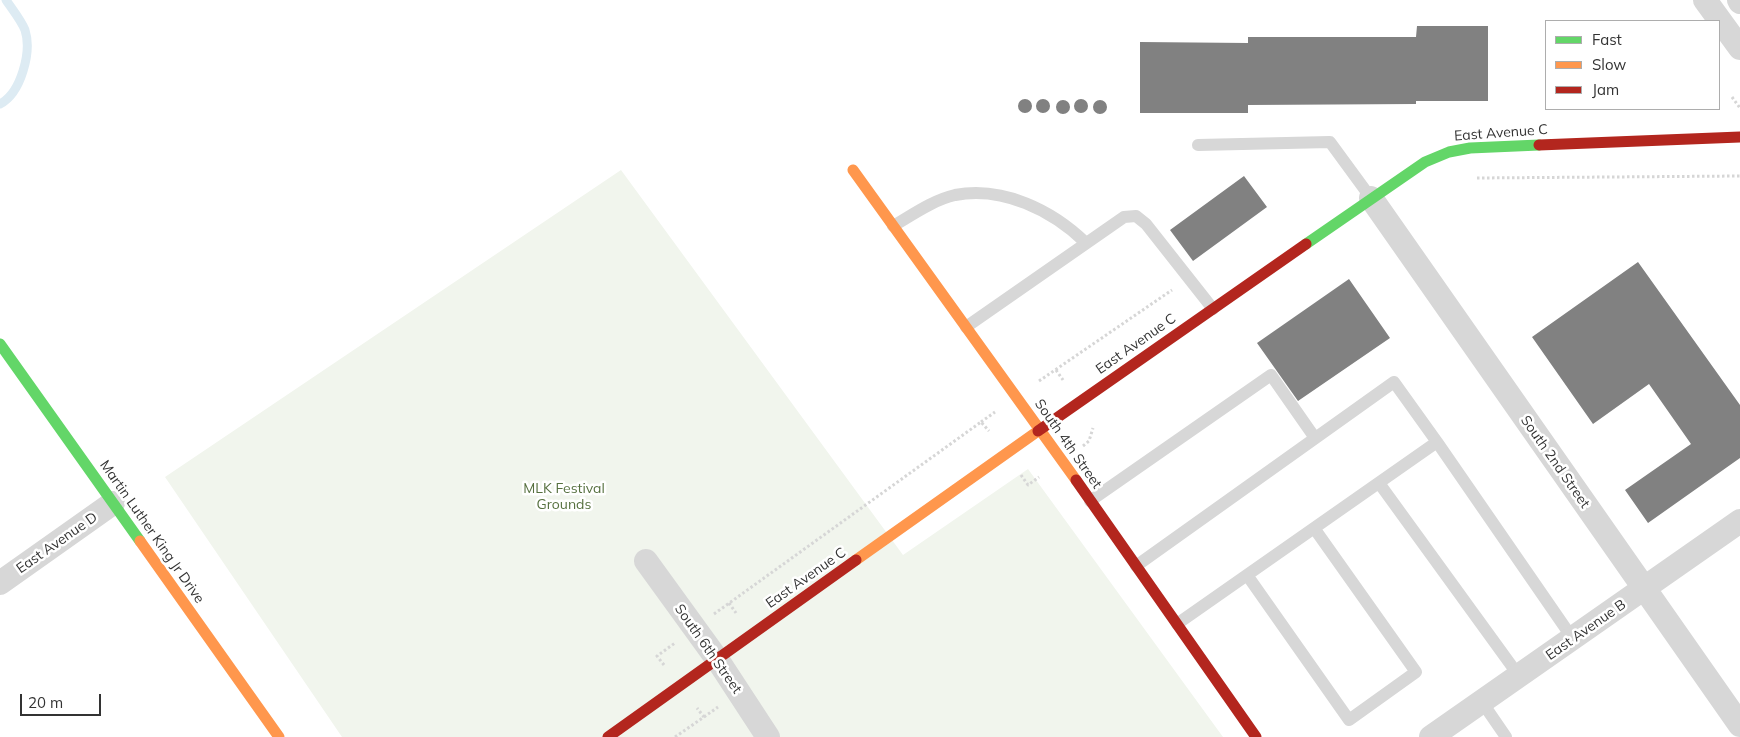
<!DOCTYPE html>
<html>
<head>
<meta charset="utf-8">
<style>
	body { margin:0 }
	#map { position:relative; width:1740px; height:737px; overflow:hidden; background:#fff; font-family:Mulish,sans-serif }
	canvas { display:block }
	.legend { position:absolute; left:1545px; top:20px; width:175px; height:90px; box-sizing:border-box; background:#fff; border:1px solid #adadad; margin:0; padding:6px 9px; list-style:none; font-size:15px; color:#333 }
	.legend li { display:flex; align-items:center; gap:10px; height:25px }
	.legend b { width:25px; border:1px solid #adadad }
	.scale { position:absolute; left:20px; top:694px; width:81px; height:22px; box-sizing:border-box; border:2px solid #333; border-top:0; padding-left:6px; font-size:15px; line-height:18px; white-space:nowrap; color:#333; -webkit-text-stroke:4px #fff; paint-order:stroke }
</style>
</head>
<body>
<div id="map">
<canvas width="1740" height="737"></canvas>
<ul class="legend">
<li><b style="height:6px;background:#63d668"></b>Fast</li>
<li><b style="height:6px;background:#ff974d"></b>Slow</li>
<li><b style="height:6px;background:#b3261e"></b>Jam</li>
</ul>
<div class="scale">20 m</div>
</div>
<script>
const g = document.querySelector('canvas').getContext('2d');
g.lineJoin = 'round';
function fillPath(path, color) {
  g.fillStyle = color;
  g.fill(path, 'evenodd');
}
function stroke(path, color, width, dash) {
  g.strokeStyle = color;
  g.lineWidth = width;
  g.lineCap = dash ? 'butt' : 'round';
  g.setLineDash(dash || []);
  g.stroke(path);
}
function write(font, color, halo, rows, align = 'center') {
  g.font = font + ' Mulish,sans-serif';
  g.lineWidth = 5;
  g.setLineDash([]);
  g.textBaseline = 'middle';
  g.strokeStyle = halo;
  g.fillStyle = color;
  for (const [text, x, y, turn = 0] of rows) {
    g.save();
    g.translate(x, y);
    g.rotate((+turn || 0) * Math.PI / 180);
    g.textAlign = isNaN(turn) ? turn : align;
    if (halo) g.strokeText(text, 0, 0);
    g.fillText(text, 0, 0);
    g.restore();
  }
}
const green = new Path2D(`
	M 621,170 L 903,555 L 1028,469 L 1223,737 L 342,737 L 165,477 Z`);
const stream = new Path2D(`
	M 0,104 C 21,93 32,52 25,30 C 21,20 12,9 6,0`);
const building = new Path2D(`
	M 1417,26 L 1488,26 L 1488,101 L 1416,101 L 1416,104 L 1248,105 L 1248,113 L 1140,113 L 1140,42 L 1248,43 L 1248,37 L 1416,37 Z
	M1036 106a7 7 0 1 1 14 0a7 7 0 1 1-14 0Z
	M1074 106a7 7 0 1 1 14 0a7 7 0 1 1-14 0Z
	M1018 106a7 7 0 1 1 14 0a7 7 0 1 1-14 0Z
	M1093 107a7 7 0 1 1 14 0a7 7 0 1 1-14 0Z
	M1056 107a7 7 0 1 1 14 0a7 7 0 1 1-14 0Z
	M 1244,176 L 1267,207 L 1193,261 L 1170,230 Z
	M 1638,262 L 1740,405 L 1740,458 L 1648,523 L 1625,490 L 1691,444 L 1649,384 L 1593,424 L 1532,337 Z
	M 1349,279 L 1390,338 L 1298,401 L 1257,343 Z`);
const path = new Path2D(`
	M 1732,97 L 1740,108
	M 1477,178 L 1740,176
	M 1056,370 L 1063,380
	M 1039,381 L 1172,290
	M 981,422 L 995,412
	M 1083,446 L 1089,441 L 1093,428
	M 1021,475 L 1028,485 L 1039,477
	M 729,603 L 736,613
	M 714,614 L 981,422 L 989,431
	M 664,665 L 657,656 L 675,643
	M 704,717 L 718,707
	M 675,737 L 704,717 L 697,708`);
const lane = new Path2D(`
	M 1198,145 L 1330,142 L 1371,198
	M 893,226 C 912,215 933,200 955,195 C 1003,186 1052,210 1086,243
	M 966,327 L 1124,217 L 1136,216 L 1146,224 L 1213,309
	M 1379,483 L 1519,676
	M 1090,501 L 1271,375 L 1315,438
	M 1136,566 L 1394,382 L 1437,442
	M 1247,575 L 1349,720 L 1416,672 L 1314,528
	M 1177,624 L 1437,442 L 1573,639
	M 1482,702 L 1506,737`);
const street = new Path2D(`
	M 1705,0 L 1740,48
	M 1739,0 L 1740,2
	M 1371,198 L 1740,725
	M 646,561 L 717,659 L 768,737
	M 0,583 L 113,503
	M 1431,737 L 1740,521`);
const fast = new Path2D(`
	M 1306,244 L 1425,162 L 1449,152 L 1470,148 L 1539,145
	M 0,344 L 140,541`);
const slow = new Path2D(`
	M 853,170 L 1076,480
	M 140,541 L 279,737
	M 856,560 L 1038,431`);
const jam = new Path2D(`
	M 1539,145 L 1740,137
	M 1038,431 L 1306,244
	M 1076,480 L 1256,737
	M 608,737 L 856,560`);
const streetNames = [
	["East Avenue C",1501,133,-4],
	["East Avenue C",1136,344,-35],
	["South 4th Street",1068,444,55],
	["South 2nd Street",1555,462,55],
	["Martin Luther King Jr Drive",152,532,55],
	["East Avenue D",57,543,-35],
	["East Avenue C",806,578,-35],
	["East Avenue B",1586,630,-35],
	["South 6th Street",708,649,55]
];
const parkNames = [
	["MLK Festival",564,489],
	["Grounds",564,505]
];
fillPath(green, '#f1f5ed');
stroke(stream, '#ddebf3', 9);
fillPath(building, '#818181');
stroke(path, '#d6d6d6', 3, [2.5, 2.5]);
stroke(lane, '#d7d7d7', 12);
stroke(street, '#d7d7d7', 24);
stroke(fast, '#63d668', 11);
stroke(slow, '#ff974d', 11);
stroke(jam, '#b3261e', 11);
write('14px', '#333', '#fff', streetNames);
write('14px', '#56703f', '#fff', parkNames);
</script>
</body>
</html>
